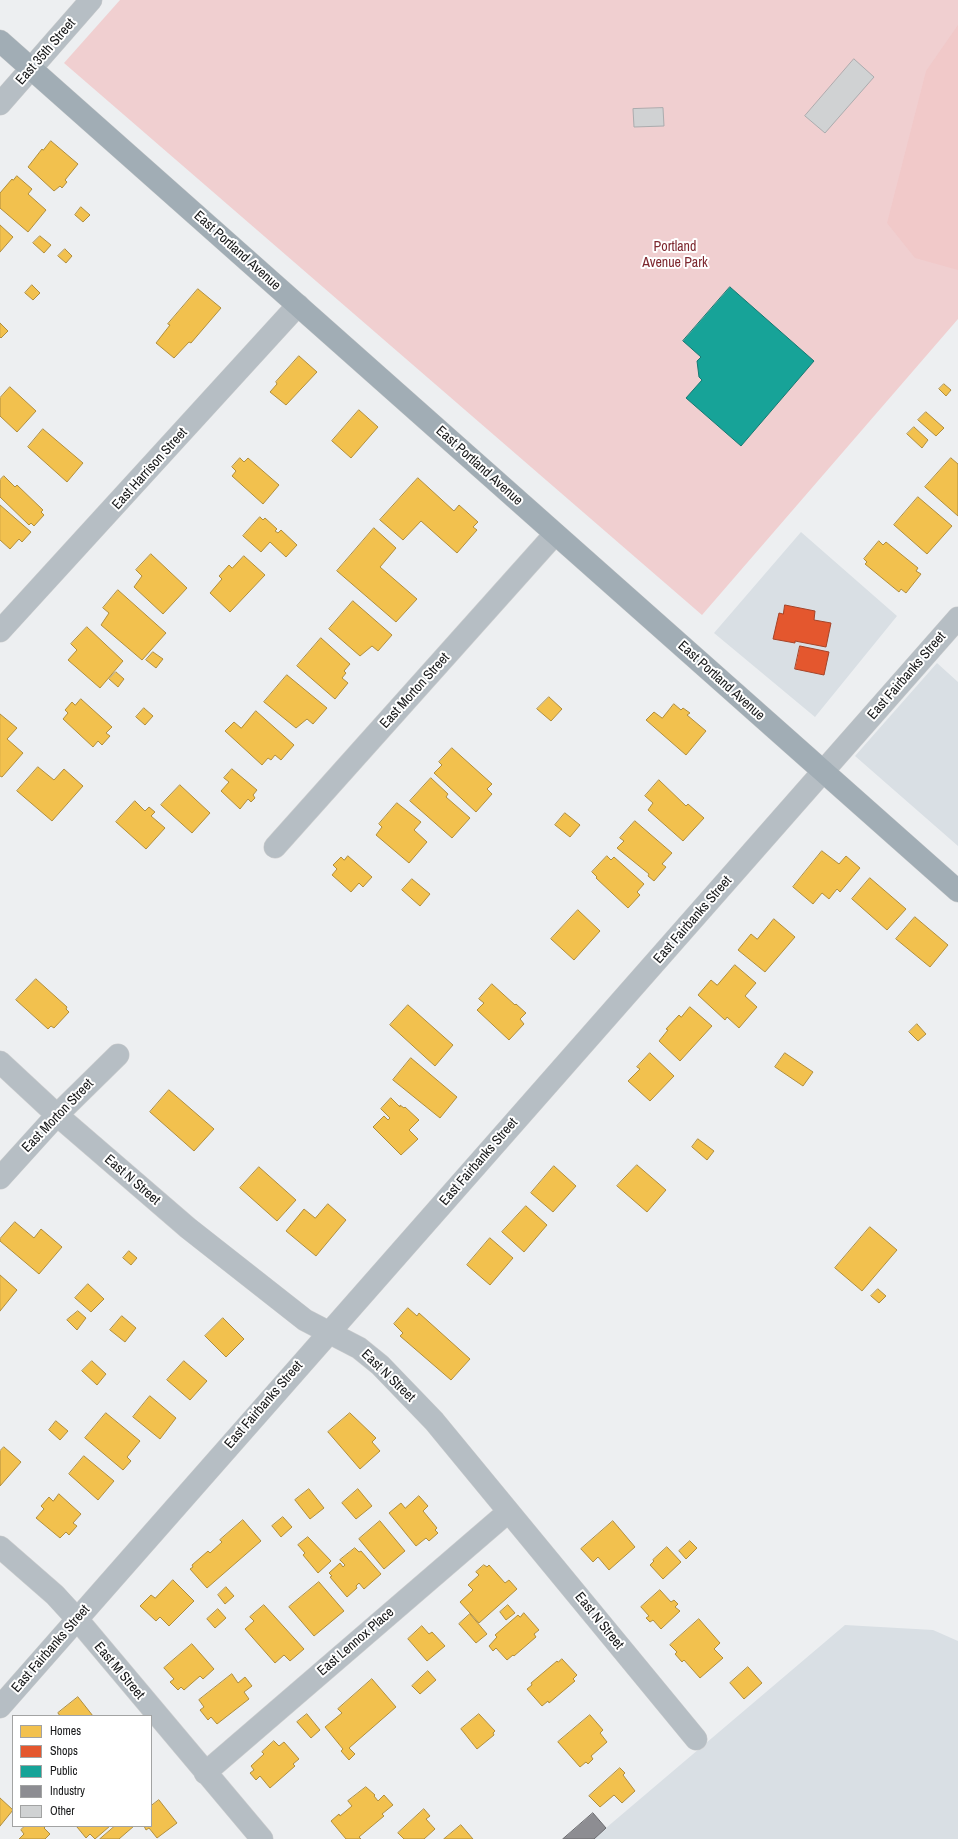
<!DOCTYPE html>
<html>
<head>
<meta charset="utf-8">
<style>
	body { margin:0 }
	#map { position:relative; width:958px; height:1839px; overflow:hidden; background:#edeff1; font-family:"Archivo Narrow",sans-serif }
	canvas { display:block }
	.legend { position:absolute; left:12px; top:1715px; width:140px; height:112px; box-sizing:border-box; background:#fff; border:1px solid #a2a3a3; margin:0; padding:5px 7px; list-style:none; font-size:12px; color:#171819 }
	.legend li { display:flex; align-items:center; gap:8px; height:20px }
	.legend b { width:20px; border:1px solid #a2a3a3 }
</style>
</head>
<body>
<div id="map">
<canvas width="958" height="1839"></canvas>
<ul class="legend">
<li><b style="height:11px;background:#f2c14e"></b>Homes</li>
<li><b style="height:11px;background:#e4572e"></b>Shops</li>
<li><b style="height:11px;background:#17a398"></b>Public</li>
<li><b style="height:11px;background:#8d8d92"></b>Industry</li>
<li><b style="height:11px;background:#d0d2d3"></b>Other</li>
</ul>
</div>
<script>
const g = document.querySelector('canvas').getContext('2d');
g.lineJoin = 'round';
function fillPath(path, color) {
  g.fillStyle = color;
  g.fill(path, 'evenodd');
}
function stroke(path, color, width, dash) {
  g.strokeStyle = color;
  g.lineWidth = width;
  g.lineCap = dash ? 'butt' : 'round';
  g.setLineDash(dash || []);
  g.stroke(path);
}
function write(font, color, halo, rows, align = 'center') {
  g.font = font + ' "Archivo Narrow",sans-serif';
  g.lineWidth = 4;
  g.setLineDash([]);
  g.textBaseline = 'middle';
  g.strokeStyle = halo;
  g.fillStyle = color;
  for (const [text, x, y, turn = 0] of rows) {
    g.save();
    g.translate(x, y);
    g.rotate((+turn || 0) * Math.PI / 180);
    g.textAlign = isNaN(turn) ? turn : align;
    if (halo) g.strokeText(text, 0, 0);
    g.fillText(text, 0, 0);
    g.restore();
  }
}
const built = new Path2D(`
	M 801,532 L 897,616 L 815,717 L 714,633 Z
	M 937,663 L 958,682 L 958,846 L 855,756 Z
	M 845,1625 L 933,1630 L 958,1641 L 958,1839 L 593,1839 Z`);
const green = new Path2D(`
	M 120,0 L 958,0 L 958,319 L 702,615 L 64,63 Z`);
const forest = new Path2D(`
	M 958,25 L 958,270 L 915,258 L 887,223 L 926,71 Z`);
const homes = new Path2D(`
	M 51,141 L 78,164 L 65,180 L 67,182 L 62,188 L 60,186 L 54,191 L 28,167 L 42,149 L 43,150 Z
	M 17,176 L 32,189 L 28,194 L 46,210 L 28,232 L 0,208 L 0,193 L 12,179 L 13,180 Z
	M 81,207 L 90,215 L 83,222 L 75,215 Z
	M 0,225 L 13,237 L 0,252 Z
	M 40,236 L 51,245 L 44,253 L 33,243 Z
	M 65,249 L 72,256 L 66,263 L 58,256 Z
	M 32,285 L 40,293 L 33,300 L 25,293 Z
	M 198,289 L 221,308 L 191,343 L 189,342 L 174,358 L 156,343 L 170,325 L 168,324 Z
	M 0,323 L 8,331 L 1,338 L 0,337 Z
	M 299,356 L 317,372 L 286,405 L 270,392 L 277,384 L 276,382 Z
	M 944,384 L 951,390 L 946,396 L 939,389 Z
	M 10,387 L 36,411 L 17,432 L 0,416 L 0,398 Z
	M 359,410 L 378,427 L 351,458 L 332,441 Z
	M 926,412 L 944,428 L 936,436 L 918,420 Z
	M 914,427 L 928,440 L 922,448 L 907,434 Z
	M 43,429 L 83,463 L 67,482 L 28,447 Z
	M 240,458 L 244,462 L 248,458 L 279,485 L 263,504 L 232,476 L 236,471 L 232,467 Z
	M 951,458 L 958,464 L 958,516 L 925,487 Z
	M 4,476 L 15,487 L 17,485 L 43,510 L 41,512 L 44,515 L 34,526 L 31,523 L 29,525 L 0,497 L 0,480 Z
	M 418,478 L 454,511 L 459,505 L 478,522 L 473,527 L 477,530 L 457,553 L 421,521 L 403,540 L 380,520 Z
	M 918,497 L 952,526 L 927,554 L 894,525 Z
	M 0,505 L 31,532 L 22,542 L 19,539 L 10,549 L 0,540 Z
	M 260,517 L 263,520 L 265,518 L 277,529 L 275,531 L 278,533 L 281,530 L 297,545 L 286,557 L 270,542 L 261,552 L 243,536 Z
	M 374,528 L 396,548 L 380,567 L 417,599 L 396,622 L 337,571 Z
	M 879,541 L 883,545 L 886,542 L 918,568 L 916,571 L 921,574 L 906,593 L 901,589 L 899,592 L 865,564 L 867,562 L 864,559 Z
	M 151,554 L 187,588 L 163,614 L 134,587 L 142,576 L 136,570 Z
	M 244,556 L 265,575 L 230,612 L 210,593 L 222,579 L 219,576 L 229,565 L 232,568 Z
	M 118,590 L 166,633 L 142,660 L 101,625 L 109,613 L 103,608 Z
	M 353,601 L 392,635 L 378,651 L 372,646 L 360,656 L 329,629 Z
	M 87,627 L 123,661 L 100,688 L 68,660 L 77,650 L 71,644 Z
	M 321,638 L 350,664 L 344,671 L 346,673 L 342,678 L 348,683 L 335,699 L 297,666 Z
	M 153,652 L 163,659 L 156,668 L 146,660 Z
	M 116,672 L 124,679 L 118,687 L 109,679 Z
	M 287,675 L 327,708 L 313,724 L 307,719 L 296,728 L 264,702 Z
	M 549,697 L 562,709 L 551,721 L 537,709 Z
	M 81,699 L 112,727 L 106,733 L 110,736 L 102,745 L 98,741 L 93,747 L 63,719 L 68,713 L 65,710 L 72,702 L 75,705 Z
	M 674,704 L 681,710 L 683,708 L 690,713 L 687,715 L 706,731 L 686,755 L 646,720 L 654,712 L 662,718 Z
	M 144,708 L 153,716 L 145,725 L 136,717 Z
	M 256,711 L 294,745 L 281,760 L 275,755 L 271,760 L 268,758 L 262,765 L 225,731 L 234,722 L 241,728 Z
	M 0,714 L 17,728 L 7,739 L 23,753 L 2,777 L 0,776 Z
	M 452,748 L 492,784 L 487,789 L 492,794 L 476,812 L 434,773 L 442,765 L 439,762 Z
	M 38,767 L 54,780 L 64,769 L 83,786 L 52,821 L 17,791 Z
	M 232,769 L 257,790 L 253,795 L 255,798 L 251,802 L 248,799 L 240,809 L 221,791 L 229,782 L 224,778 Z
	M 431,778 L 448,794 L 446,797 L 470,818 L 452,838 L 410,801 Z
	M 659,780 L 686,806 L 688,804 L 704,818 L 683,841 L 648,810 L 653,803 L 645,796 Z
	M 180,785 L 210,813 L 192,833 L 161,805 Z
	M 135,801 L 145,811 L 149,807 L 155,812 L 151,816 L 165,828 L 146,849 L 116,822 Z
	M 397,803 L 421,822 L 414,830 L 427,842 L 409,863 L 376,835 L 382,827 L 379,824 Z
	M 565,813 L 580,825 L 570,837 L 555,825 Z
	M 635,821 L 672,853 L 662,864 L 666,867 L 654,881 L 648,876 L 649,874 L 617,848 L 624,841 L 620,838 Z
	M 822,851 L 839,864 L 846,856 L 860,868 L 840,892 L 837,889 L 829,899 L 822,893 L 813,904 L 793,887 Z
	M 348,856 L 372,877 L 363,887 L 359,883 L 351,892 L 332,875 L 337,869 L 333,865 L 341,857 L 344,860 Z
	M 607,856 L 611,860 L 614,857 L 644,884 L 637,892 L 640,895 L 628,908 L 596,878 L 597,877 L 592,872 Z
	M 870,878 L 906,909 L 887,930 L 852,899 Z
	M 412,879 L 430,894 L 420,906 L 402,890 Z
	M 578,910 L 600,931 L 574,960 L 551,939 Z
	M 915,917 L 948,945 L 930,967 L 896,939 Z
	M 774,919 L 795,937 L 765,972 L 738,950 L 751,934 L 757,939 Z
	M 735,965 L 756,983 L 745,996 L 757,1007 L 739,1028 L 727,1017 L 725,1020 L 698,995 L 711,980 L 717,985 Z
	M 36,979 L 67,1007 L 66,1009 L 69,1012 L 54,1028 L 51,1026 L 48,1029 L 16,1000 Z
	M 492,984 L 515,1005 L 516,1004 L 526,1013 L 520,1019 L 524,1024 L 509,1040 L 477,1010 L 484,1003 L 479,999 Z
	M 408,1005 L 453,1045 L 435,1066 L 390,1025 Z
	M 690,1007 L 712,1026 L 680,1061 L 659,1041 L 668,1030 L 666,1029 L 679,1015 L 681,1017 Z
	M 917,1024 L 926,1034 L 918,1041 L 909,1032 Z
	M 650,1053 L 674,1076 L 650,1101 L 628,1081 L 640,1069 L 637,1067 Z
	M 785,1053 L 813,1072 L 803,1086 L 775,1067 Z
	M 411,1058 L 457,1097 L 440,1118 L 393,1080 Z
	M 169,1090 L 214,1129 L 194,1151 L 150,1112 Z
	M 391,1098 L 400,1107 L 400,1105 L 404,1108 L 405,1107 L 419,1120 L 409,1130 L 418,1139 L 401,1155 L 373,1127 L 384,1116 L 388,1120 L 390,1118 L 381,1109 Z
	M 698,1139 L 714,1151 L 707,1160 L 692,1147 Z
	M 637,1165 L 666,1190 L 647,1212 L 617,1186 Z
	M 554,1166 L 576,1186 L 553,1212 L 531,1193 Z
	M 259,1167 L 296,1200 L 277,1221 L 240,1188 Z
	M 328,1204 L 346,1220 L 316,1256 L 286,1231 L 304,1209 L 315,1218 Z
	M 526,1206 L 547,1225 L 524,1252 L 502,1232 Z
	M 15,1222 L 34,1238 L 41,1229 L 62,1247 L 39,1274 L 0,1241 L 0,1239 Z
	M 870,1227 L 897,1250 L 862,1291 L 835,1268 Z
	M 490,1238 L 513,1258 L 490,1285 L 467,1265 Z
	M 129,1251 L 137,1258 L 131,1265 L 123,1258 Z
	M 0,1275 L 17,1290 L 0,1311 Z
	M 88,1284 L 104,1299 L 91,1312 L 75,1298 Z
	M 878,1289 L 886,1296 L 879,1303 L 871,1296 Z
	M 408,1308 L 417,1316 L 419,1313 L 470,1359 L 451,1380 L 400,1336 L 403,1333 L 394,1324 Z
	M 78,1311 L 86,1318 L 77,1330 L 67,1320 Z
	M 122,1316 L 136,1328 L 125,1342 L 110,1330 Z
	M 223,1318 L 244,1339 L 226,1357 L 205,1336 Z
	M 92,1361 L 106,1374 L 97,1385 L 82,1371 Z
	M 184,1361 L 207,1381 L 190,1400 L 167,1380 Z
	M 150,1396 L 176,1418 L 160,1439 L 133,1417 Z
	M 106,1413 L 140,1441 L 127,1457 L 131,1461 L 123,1470 L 85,1438 Z
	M 350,1413 L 376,1438 L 372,1442 L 380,1451 L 360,1469 L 328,1432 Z
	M 56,1421 L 68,1431 L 60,1440 L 49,1430 Z
	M 4,1447 L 21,1462 L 0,1486 L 0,1451 Z
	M 84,1456 L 114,1481 L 98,1500 L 69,1474 Z
	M 309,1489 L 324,1508 L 310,1519 L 295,1500 Z
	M 358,1489 L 372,1506 L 356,1519 L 342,1503 Z
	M 59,1494 L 81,1514 L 73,1523 L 77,1526 L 69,1535 L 66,1532 L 60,1538 L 36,1518 L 44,1509 L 41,1506 L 49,1497 L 53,1501 Z
	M 419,1496 L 428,1506 L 423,1511 L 437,1528 L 435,1530 L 438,1533 L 429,1541 L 426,1538 L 416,1546 L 389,1513 L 401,1503 L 405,1508 Z
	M 283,1517 L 292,1527 L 281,1537 L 272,1526 Z
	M 243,1520 L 261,1541 L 207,1588 L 190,1569 L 193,1567 L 192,1565 L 208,1551 L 210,1553 L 222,1542 L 220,1540 Z
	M 380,1521 L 405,1551 L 384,1569 L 359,1539 Z
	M 613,1521 L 635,1547 L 609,1570 L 598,1557 L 593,1562 L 581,1549 Z
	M 308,1537 L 331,1561 L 318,1573 L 303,1555 L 305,1553 L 298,1545 Z
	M 690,1541 L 697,1548 L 686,1559 L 679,1551 Z
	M 667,1547 L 681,1562 L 663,1579 L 650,1565 L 654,1561 L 653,1560 Z
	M 355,1548 L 359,1552 L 361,1551 L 381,1574 L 364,1589 L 359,1583 L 356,1586 L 357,1588 L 347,1597 L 330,1577 L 332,1576 L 329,1573 L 340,1563 L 343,1567 L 345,1565 L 340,1560 Z
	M 484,1565 L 487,1567 L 489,1565 L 505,1583 L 509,1580 L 517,1589 L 479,1623 L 460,1602 L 473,1590 L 468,1585 L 479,1575 L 476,1572 Z
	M 173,1580 L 194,1601 L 169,1626 L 160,1617 L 156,1621 L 140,1606 L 151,1595 L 155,1598 Z
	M 319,1582 L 344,1611 L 314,1636 L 289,1607 Z
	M 226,1587 L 234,1596 L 225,1604 L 218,1595 Z
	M 660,1590 L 671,1602 L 674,1600 L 678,1604 L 675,1607 L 680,1611 L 661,1629 L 653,1620 L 650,1622 L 646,1618 L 649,1616 L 641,1607 Z
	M 264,1605 L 304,1649 L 290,1661 L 284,1655 L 275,1663 L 245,1629 L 254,1621 L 250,1617 Z
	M 508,1605 L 515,1613 L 506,1620 L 500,1612 Z
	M 218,1609 L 226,1618 L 215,1628 L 207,1619 Z
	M 524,1613 L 539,1630 L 534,1634 L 536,1637 L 514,1656 L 513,1655 L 507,1660 L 496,1648 L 493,1651 L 489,1646 L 497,1637 L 495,1635 L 518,1615 L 520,1617 Z
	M 470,1614 L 487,1634 L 476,1643 L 459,1624 Z
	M 699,1619 L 720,1643 L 714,1649 L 723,1658 L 700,1678 L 684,1660 L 682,1662 L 675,1654 L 677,1652 L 670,1645 Z
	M 422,1626 L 429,1634 L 432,1632 L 445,1646 L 427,1661 L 408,1639 Z
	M 192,1644 L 214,1669 L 203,1679 L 200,1676 L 184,1690 L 181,1687 L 178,1690 L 170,1682 L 174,1679 L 164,1668 Z
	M 562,1659 L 577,1675 L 573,1679 L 575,1681 L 549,1703 L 548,1701 L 542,1706 L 527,1689 L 532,1685 L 531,1683 L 557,1661 L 558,1662 Z
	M 748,1667 L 762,1683 L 744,1699 L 730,1683 Z
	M 428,1671 L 436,1680 L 420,1694 L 412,1686 Z
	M 232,1674 L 238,1683 L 245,1677 L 252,1686 L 244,1692 L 249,1699 L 217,1724 L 211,1717 L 208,1720 L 200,1710 L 204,1707 L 199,1700 Z
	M 372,1679 L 396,1707 L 349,1748 L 355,1754 L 349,1760 L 341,1751 L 343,1749 L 325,1727 L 342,1713 L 338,1709 Z
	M 78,1697 L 93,1716 L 60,1716 L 58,1713 Z
	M 307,1714 L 320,1730 L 311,1738 L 297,1722 Z
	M 479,1714 L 495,1731 L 493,1733 L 494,1735 L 477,1749 L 461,1729 Z
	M 590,1715 L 603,1730 L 600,1733 L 607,1742 L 591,1756 L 593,1759 L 588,1764 L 586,1762 L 580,1767 L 558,1742 Z
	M 274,1741 L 279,1746 L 284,1742 L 299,1759 L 293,1764 L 295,1766 L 270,1788 L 260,1776 L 256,1780 L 250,1773 L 254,1770 L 251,1766 L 264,1754 L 262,1752 Z
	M 620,1768 L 625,1773 L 623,1775 L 635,1791 L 622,1803 L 614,1795 L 600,1807 L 589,1796 Z
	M 366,1787 L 375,1795 L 374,1796 L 378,1801 L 384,1795 L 393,1805 L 382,1814 L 384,1816 L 359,1837 L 361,1839 L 346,1839 L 331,1821 L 339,1814 L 340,1816 L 352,1806 L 348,1801 Z
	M 0,1798 L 13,1810 L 0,1826 Z
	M 159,1800 L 177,1823 L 157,1838 L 149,1828 L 146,1830 L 144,1826 L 151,1826 L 151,1806 Z
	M 424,1809 L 430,1816 L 426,1819 L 435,1829 L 424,1839 L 404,1839 L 398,1833 Z
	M 461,1825 L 473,1839 L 444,1839 Z
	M 25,1826 L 46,1826 L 44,1828 L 50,1834 L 45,1839 L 19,1839 L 24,1834 L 21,1830 Z
	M 79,1826 L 110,1826 L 95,1839 L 90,1834 L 86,1838 L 77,1827 Z
	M 115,1826 L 134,1826 L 119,1839 L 100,1839 Z`);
const shops = new Path2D(`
	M 785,605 L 815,611 L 814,620 L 831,623 L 826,647 L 795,641 L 795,643 L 773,639 L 779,613 L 783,614 Z
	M 800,646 L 829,652 L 824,675 L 795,669 Z`);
const public = new Path2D(`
	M 730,287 L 814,361 L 741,446 L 686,398 L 702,380 L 699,377 L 697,361 L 701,357 L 683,341 Z`);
const industry = new Path2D(`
	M 593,1813 L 606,1828 L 594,1839 L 563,1839 Z`);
const building = new Path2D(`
	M 854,59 L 874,77 L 825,133 L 805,116 Z
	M 663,108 L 664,126 L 634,127 L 633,109 Z`);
const minor = new Path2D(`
	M 0,104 L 91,0
	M 0,631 L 298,305
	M 275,847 L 555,534
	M 0,1062 L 57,1115 L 188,1228 L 305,1320 L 359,1348 L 380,1365 L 434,1421 L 696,1739
	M 0,1178 L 57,1115 L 118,1055
	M 0,1547 L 55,1595 L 77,1619 L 262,1839
	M 0,1707 L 958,618
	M 205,1773 L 508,1512`);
const major = new Path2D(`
	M 0,41 L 958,891`);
const streetNames = [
	["East 35th Street",46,52,-49],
	["East Portland Avenue",237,251,42],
	["East Portland Avenue",479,466,42],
	["East Harrison Street",150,469,-48],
	["East Fairbanks Street",907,676,-49],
	["East Portland Avenue",721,681,42],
	["East Morton Street",415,691,-48],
	["East Fairbanks Street",693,920,-49],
	["East Morton Street",58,1116,-46],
	["East Fairbanks Street",479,1162,-49],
	["East N Street",132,1180,41],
	["East N Street",388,1376,44],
	["East Fairbanks Street",264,1405,-49],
	["East N Street",599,1621,51],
	["East Lennox Place",356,1642,-41],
	["East Fairbanks Street",51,1649,-49],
	["East M Street",119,1671,50]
];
const parkNames = [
	["Portland",675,247],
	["Avenue Park",675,263]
];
fillPath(built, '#d9dfe4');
fillPath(green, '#f0cfd0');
fillPath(forest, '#f1c9c9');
fillPath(homes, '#f2c14e');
stroke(homes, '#b08e3e', 1);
fillPath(shops, '#e4572e');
stroke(shops, '#a64428', 1);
fillPath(public, '#17a398');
stroke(public, '#177972', 1);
fillPath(industry, '#8d8d92');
stroke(industry, '#6a6a6e', 1);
fillPath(building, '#d0d2d3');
stroke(building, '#abacae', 1);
stroke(minor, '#cccdce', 23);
stroke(major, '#cccdce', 23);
stroke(minor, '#b6bec4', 22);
stroke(major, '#a1adb5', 22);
write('14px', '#171819', '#fff', streetNames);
write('14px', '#7d272e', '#fff', parkNames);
</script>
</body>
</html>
